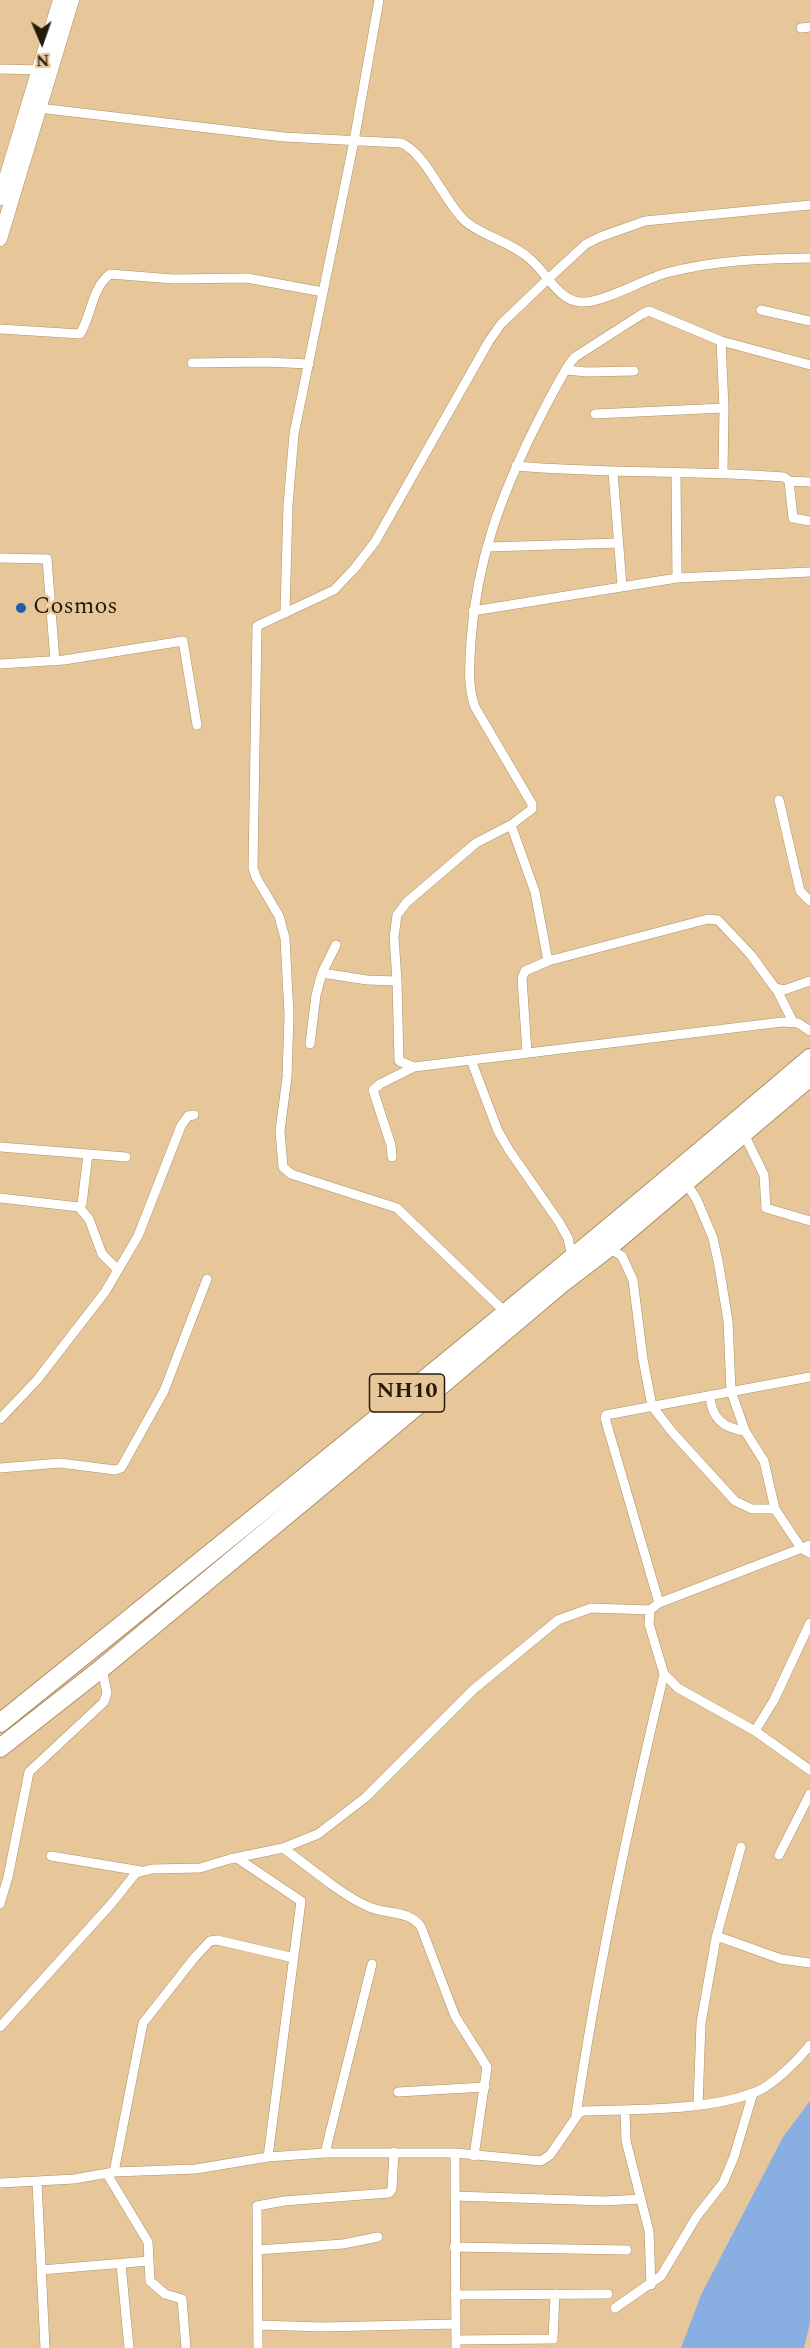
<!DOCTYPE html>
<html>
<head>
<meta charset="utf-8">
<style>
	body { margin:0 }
	#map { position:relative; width:810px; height:2348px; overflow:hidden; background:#e7c79a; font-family:Spectral,serif }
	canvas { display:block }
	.north { position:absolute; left:12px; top:12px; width:60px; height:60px; -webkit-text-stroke:4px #e7c79a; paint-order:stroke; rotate:178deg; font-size:16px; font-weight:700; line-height:24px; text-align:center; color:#261b09 }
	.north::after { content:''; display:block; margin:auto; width:21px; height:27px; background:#261b09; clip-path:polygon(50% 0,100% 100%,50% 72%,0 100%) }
</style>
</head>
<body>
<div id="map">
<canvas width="810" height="2348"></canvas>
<div class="north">N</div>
</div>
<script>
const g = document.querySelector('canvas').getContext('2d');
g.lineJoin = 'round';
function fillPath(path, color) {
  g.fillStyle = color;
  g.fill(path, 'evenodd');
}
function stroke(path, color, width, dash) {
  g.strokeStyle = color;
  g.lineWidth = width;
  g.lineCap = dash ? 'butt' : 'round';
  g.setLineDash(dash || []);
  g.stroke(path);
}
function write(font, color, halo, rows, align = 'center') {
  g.font = font + ' Spectral,serif';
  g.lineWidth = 5;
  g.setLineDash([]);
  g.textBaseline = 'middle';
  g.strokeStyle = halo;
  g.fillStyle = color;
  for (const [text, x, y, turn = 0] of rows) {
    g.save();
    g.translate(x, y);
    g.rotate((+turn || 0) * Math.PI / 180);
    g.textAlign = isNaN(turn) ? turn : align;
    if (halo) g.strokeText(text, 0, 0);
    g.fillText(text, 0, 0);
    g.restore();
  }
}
const water = new Path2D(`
	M 810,2101 L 810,2323 L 804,2348 L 681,2348 L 701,2295 L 783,2137 Z`);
const street = new Path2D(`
	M 801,28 L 810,27
	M 0,69 L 43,70
	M 39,108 L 284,137 L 401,143 C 425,152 444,201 464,220 C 481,236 510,241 530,259 C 545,271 559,301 580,302 C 601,304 644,279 666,273 C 716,260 759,259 810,258
	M 761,310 L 810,321
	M 0,329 L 80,334 C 92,315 91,289 110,274 L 173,279 L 247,278 L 323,292
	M 721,341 L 724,408 L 723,472
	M 192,363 L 266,362 L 309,364
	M 810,365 L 721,341 L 649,311 L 642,314 L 575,357 L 570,363 C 557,383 546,406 535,427 C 500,498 477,560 471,640 C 470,663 467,685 475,707 L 532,804 L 532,809 L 511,825 L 476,843 L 407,902 L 397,915 L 394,937 L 397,981 L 399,1061 L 414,1067 L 782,1022 L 798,1023 L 810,1031
	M 566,370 L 587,372 L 634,371
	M 595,414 L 724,408
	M 516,466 C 605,474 695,470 784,477 L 789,481 L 793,518 L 810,521
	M 613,472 L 622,586
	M 676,473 L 677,578
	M 789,481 L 810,482
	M 488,547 L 618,543
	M 0,558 L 47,559 L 55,661
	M 285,611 L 288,505 L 294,434 L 354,141 L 379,0
	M 473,611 L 677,578 L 810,572
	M 0,664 L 64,660 L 183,641 L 197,725
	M 779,800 L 800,891 L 810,901
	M 511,825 L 535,892 L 548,961
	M 336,945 L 322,973 L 367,980 L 397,981
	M 777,990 L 793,1022
	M 310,1044 L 316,995 L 322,973
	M 527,1053 L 522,978 L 525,971 L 548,961 L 708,919 L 718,920 L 751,955 L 775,988 L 784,990 L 810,981
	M 471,1060 L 498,1131 L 509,1150 L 559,1222 L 568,1238 L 572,1257
	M 743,1132 L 764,1175 L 766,1208 L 810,1221
	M 0,1147 L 126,1157
	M 392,1157 L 391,1145 L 373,1090 L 380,1084 L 414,1067
	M 685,1181 L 697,1200 L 713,1238 L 719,1266 L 728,1321 L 731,1391 L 745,1431 L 764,1461 L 775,1509 L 801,1548 L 810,1553
	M 0,1198 L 79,1207 L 82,1204 L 88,1154
	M 79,1207 L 89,1219 L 102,1254 L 118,1270
	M 607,1247 L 622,1256 L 633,1280 L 643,1359 L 652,1406 L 673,1433 L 735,1501 L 752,1509 L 775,1509
	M 505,1312 L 397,1208 L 291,1174 L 283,1167 L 280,1131 L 287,1077 L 289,1015 L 285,938 L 279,916 L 256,877 L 253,868 L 257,626 L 334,590 L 354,569 L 375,542 L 489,341 L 501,324 L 548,279 L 586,244 L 600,237 L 645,221 L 810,205
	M 710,1395 C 711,1418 723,1428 745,1431
	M 0,1419 L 37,1380 L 105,1292 L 138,1236 L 181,1126 L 188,1116 L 194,1115
	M 0,1468 L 60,1463 L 115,1470 L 121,1468 L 164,1391 L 207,1279
	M 810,1545 L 659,1603 L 650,1610 L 649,1624 L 664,1674 L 678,1688 L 755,1731 L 810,1770
	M 659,1603 L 605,1418 L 606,1415 L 810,1377
	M 755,1731 L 774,1700 L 810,1623
	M 283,1848 C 307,1865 340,1894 367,1906 C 384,1915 409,1909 421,1927 L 455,2016 L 487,2067 L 474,2156
	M 779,1855 L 810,1794
	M 51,1856 L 141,1871
	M 237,1858 L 301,1901 L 268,2157
	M 0,1904 L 8,1877 L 29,1772 L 104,1702 L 107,1693 L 102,1668
	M 716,1938 L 741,1847
	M 0,2027 L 112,1903 L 136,1873 L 152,1869 L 200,1868 L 230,1859 L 283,1848 L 318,1834 L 366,1797 L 474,1689 L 558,1620 L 591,1608 L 650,1610
	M 398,2092 L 485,2087
	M 698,2105 L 701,2023 L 716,1938 L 722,1938 L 781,1959 L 810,1963
	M 625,2110 L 626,2141 L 649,2231 L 651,2285
	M 576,2115 C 598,1967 629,1820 664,1674
	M 325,2153 L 372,1964
	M 455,2153 L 456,2348
	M 114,2172 L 143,2023 L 195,1957 L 210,1941 L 217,1940 L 294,1958
	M 107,2174 L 148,2242 L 150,2281 L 165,2294 L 182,2299 L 186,2348
	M 37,2182 L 45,2348
	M 0,2183 L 74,2179 L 114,2172 L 196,2169 L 268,2157 L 325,2153 L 455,2153 L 541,2161 L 550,2155 L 579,2113 L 584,2111 C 636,2109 710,2111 758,2091 C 774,2084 799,2059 810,2045
	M 455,2196 L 605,2201 L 641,2199
	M 454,2247 L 627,2250
	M 257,2250 L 343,2244 L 378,2237
	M 121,2264 L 129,2348
	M 41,2270 L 149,2261
	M 455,2295 L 608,2294
	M 615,2308 L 661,2276 L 697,2216 L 723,2183 L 734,2157 L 753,2093
	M 258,2325 L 322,2327 L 455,2324
	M 456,2340 L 553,2339 L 555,2294
	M 258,2348 L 257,2206 L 284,2201 L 389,2193 L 392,2189 L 394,2152`);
const secondary = new Path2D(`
	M 0,198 L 60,0
	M 0,239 L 72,0`);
const highway = new Path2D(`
	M 0,1723 C 272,1504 544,1285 810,1058
	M 0,1748 L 102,1668 L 330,1479 L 561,1284 L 608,1248 L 810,1077`);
const markers = [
	[21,608,6,"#1c5dae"]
];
const shields = [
	[407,1393,75]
];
const shieldNames = [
	["NH10",407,1393]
];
const poiNames = [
	["Cosmos",33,608]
];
fillPath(water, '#89aee2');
stroke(street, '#ae9065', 10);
stroke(secondary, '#ae9065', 15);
stroke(highway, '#ae9065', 20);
stroke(street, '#fff', 9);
stroke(secondary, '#fff', 14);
stroke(highway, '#fff', 18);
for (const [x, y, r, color] of markers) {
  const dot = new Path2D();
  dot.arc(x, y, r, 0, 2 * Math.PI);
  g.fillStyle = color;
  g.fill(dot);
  stroke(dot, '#e7c79a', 2);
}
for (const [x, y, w] of shields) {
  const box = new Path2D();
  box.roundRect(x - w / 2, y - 19, w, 38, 4.5);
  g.fillStyle = '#e7c79a';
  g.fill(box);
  stroke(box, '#261b09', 1.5);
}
write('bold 22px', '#261b09', null, shieldNames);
write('24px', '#261b09', '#e7c79a', poiNames, 'left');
</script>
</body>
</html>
